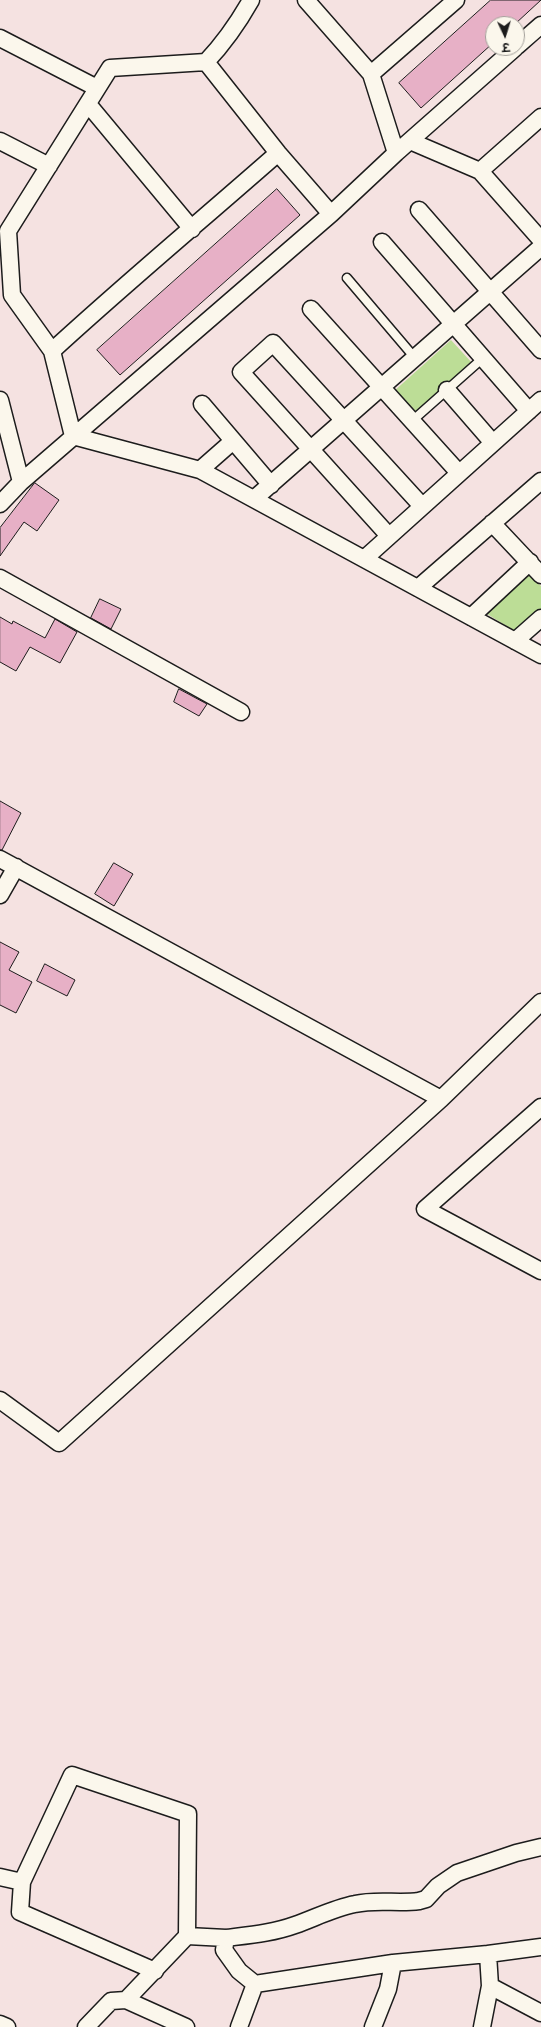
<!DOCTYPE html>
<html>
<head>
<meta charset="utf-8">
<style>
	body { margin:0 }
	#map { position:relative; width:541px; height:2027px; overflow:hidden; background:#f5e2e1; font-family:"Playpen Sans","Playpen Sans Deva",sans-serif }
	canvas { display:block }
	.north { position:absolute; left:485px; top:16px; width:40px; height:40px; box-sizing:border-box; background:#fbf7ec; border:1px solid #a29f99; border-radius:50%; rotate:176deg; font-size:11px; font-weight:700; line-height:16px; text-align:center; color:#1c1c1c }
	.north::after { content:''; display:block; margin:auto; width:14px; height:18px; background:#1c1c1c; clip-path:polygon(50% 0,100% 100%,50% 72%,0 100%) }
</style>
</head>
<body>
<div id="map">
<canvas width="541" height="2027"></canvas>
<div class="north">उ</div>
</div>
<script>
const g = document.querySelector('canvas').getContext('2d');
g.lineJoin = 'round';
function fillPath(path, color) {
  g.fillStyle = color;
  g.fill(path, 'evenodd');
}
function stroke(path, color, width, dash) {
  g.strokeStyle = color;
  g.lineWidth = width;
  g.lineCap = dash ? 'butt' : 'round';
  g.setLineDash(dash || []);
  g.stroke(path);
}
const green = new Path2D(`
	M 451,340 L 473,364 L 414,415 L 393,392 Z
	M 528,573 L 541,586 L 541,612 L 516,632 L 484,612 Z`);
const building = new Path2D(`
	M 491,0 L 541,0 L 515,24 L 493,24 L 493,43 L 421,108 L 399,83 Z
	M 277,189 L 300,215 L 120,375 L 97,350 Z
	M 35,483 L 59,500 L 37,531 L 24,522 L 0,556 L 0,528 Z
	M 100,599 L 121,609 L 111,629 L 91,618 Z
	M 0,617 L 12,624 L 13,621 L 45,638 L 55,619 L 77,632 L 60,663 L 30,647 L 16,671 L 0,662 Z
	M 179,689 L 207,704 L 199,716 L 174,702 Z
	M 0,801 L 21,813 L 2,850 L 0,850 Z
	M 114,863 L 133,874 L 114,906 L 95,894 Z
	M 0,942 L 19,952 L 9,970 L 32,982 L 16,1013 L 0,1005 Z
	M 45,964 L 75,980 L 67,996 L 37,981 Z`);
const service = new Path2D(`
	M 347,278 L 415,358
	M 412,421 L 483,358`);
const minor = new Path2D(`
	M 251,0 C 238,23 224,43 206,62 L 278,153 L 331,214
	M 306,0 L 371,74 L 396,153
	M 0,38 L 97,88
	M 517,46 L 541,25
	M 206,62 L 110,68 L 8,231 L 12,295 L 52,351 L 73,436 L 200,470 L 541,655
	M 371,74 L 456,0
	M 88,104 L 192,229
	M 0,141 L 49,166
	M 410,141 L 480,171 L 541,240
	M 480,171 L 541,117
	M 419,210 L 541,350
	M 382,242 L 529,411
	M 311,309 L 459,473
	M 52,351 C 126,283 203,219 278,153
	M 447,390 L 493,443
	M 0,400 L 21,482
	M 202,404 L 271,485
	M 200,470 L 233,441
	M 254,499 L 541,247
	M 0,504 L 21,482 L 331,214 L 396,153 L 515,48
	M 492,523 L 541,575
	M 389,536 L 241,372 L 273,343 L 422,506
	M 364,559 L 541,400
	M 0,578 L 241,712
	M 418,588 L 541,481
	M 471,617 L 530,562
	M 515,641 L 541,618
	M 0,859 L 441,1099
	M 0,895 L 16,867
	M 541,1107 L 425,1209 L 541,1271
	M 0,1400 L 59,1443 L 441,1099 L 541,1002
	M 0,1877 L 22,1882
	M 488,1954 L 541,1947
	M 155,1971 L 20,1912 L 22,1882 L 72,1775 L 188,1814 L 187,1936
	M 490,1986 L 488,1954 L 393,1963 L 255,1984 L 239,1971 L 224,1950 L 226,1938 C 250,1935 273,1933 295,1925 C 315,1918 334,1908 355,1904 C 377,1899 398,1904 419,1901 L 426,1899 L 438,1886 L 457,1873 L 516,1853 L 541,1847
	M 126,2000 L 186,2027
	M 0,2024 L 7,2027
	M 86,2027 L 111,2001 L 126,2000 L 187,1936 L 226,1938
	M 239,2027 L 255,1984
	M 373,2027 L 388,1989 L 393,1963
	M 482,2027 L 490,1986 L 541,2013`);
fillPath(green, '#bcdd96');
fillPath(building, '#e7b0c6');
stroke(building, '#1c1c1c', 1);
stroke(service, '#1c1c1c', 11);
stroke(minor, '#1c1c1c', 19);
stroke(service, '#fbf7ec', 8);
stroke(minor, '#fbf7ec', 16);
</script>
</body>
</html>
